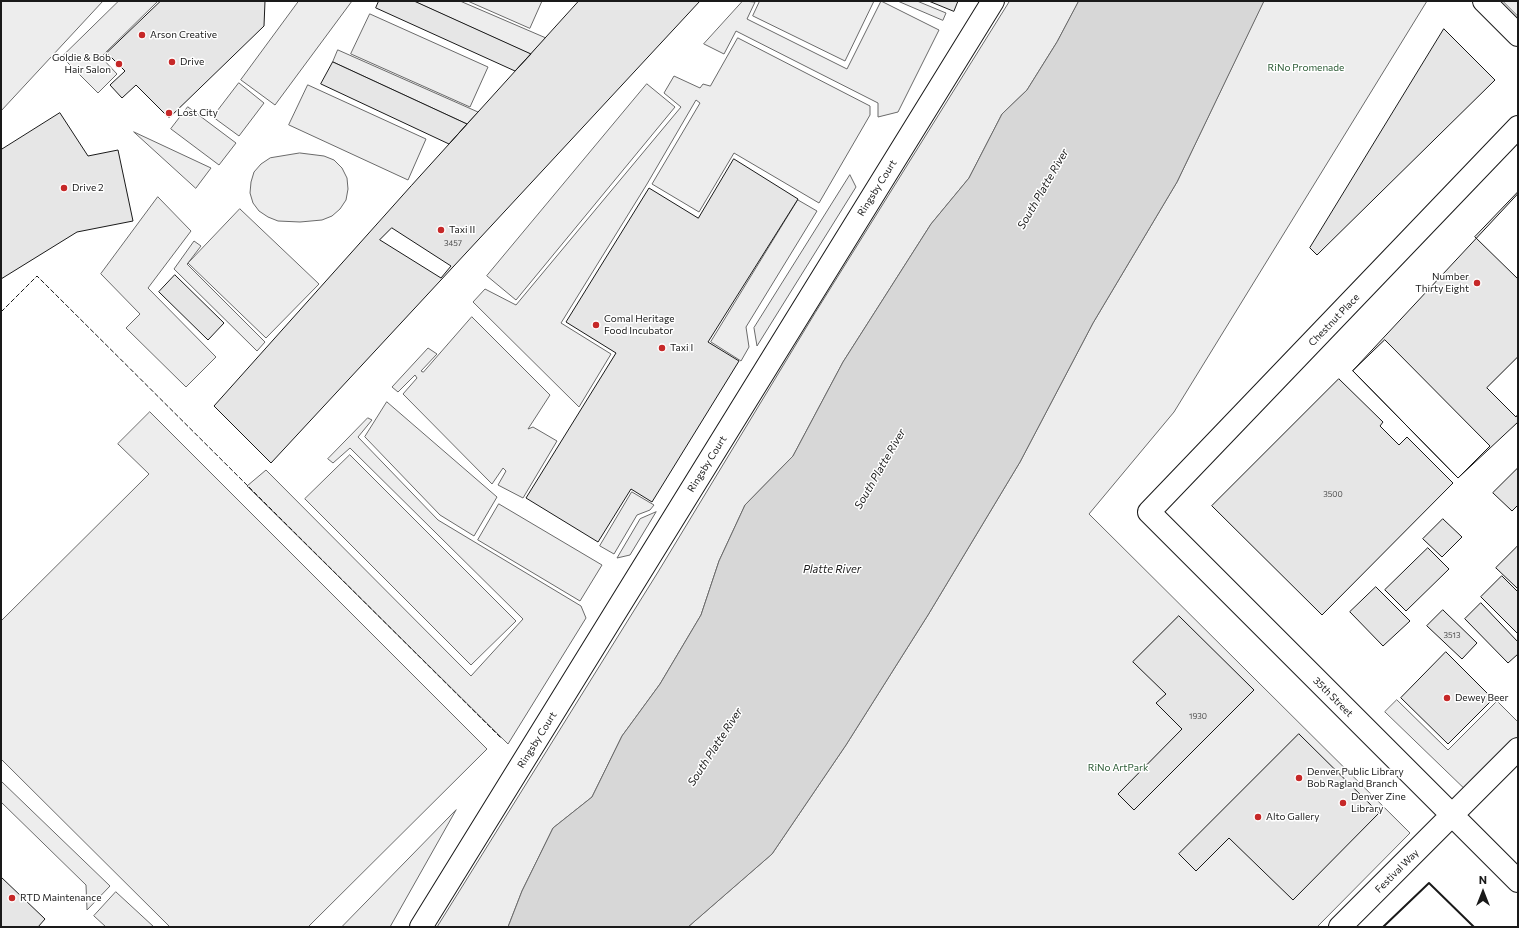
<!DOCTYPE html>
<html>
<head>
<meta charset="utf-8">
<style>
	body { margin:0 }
	#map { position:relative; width:1519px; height:928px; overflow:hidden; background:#fff; font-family:Commissioner,sans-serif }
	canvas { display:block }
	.frame { position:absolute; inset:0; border:2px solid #1a1a1a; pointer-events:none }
	.north { position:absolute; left:1463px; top:872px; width:40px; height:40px; -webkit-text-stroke:3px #fff; paint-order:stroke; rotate:0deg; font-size:11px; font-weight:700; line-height:16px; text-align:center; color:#1a1a1a }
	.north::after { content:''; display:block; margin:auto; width:14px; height:18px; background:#1a1a1a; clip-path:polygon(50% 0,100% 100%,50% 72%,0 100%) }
</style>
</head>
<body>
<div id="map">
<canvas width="1519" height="928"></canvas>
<div class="frame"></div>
<div class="north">N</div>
</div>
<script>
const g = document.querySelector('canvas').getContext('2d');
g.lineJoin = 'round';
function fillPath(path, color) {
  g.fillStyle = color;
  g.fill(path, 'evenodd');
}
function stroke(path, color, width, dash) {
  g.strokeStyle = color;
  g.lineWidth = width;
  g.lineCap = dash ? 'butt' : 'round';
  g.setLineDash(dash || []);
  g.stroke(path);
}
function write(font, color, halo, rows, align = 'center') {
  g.font = font + ' Commissioner,sans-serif';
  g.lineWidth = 3;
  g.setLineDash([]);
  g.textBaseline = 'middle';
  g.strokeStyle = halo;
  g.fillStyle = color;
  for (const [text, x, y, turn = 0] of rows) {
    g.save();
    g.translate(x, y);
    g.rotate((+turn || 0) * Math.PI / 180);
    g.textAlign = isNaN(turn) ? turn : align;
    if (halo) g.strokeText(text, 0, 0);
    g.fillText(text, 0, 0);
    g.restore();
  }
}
const built = new Path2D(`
	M 1,1 L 103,1 L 1,111 Z
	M 119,1 L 158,1 L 101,57 L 117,74 L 98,93 L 62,57 Z
	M 299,1 L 352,1 L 275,105 L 241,80 Z
	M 414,1 L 460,1 L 546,38 L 531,54 Z
	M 468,1 L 542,1 L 530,28 Z
	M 743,1 L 755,2 L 747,19 L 847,69 L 881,1 L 939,30 L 898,112 L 878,117 L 878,103 L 736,31 L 724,54 L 704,44 Z
	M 760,1 L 874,1 L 845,61 L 753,16 Z
	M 898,1 L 917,1 L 946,13 L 943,20 Z
	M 1010,1 L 1079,1 L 1057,42 L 1027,90 L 1002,114 L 969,178 L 931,224 L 843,362 L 793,456 L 745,505 L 719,561 L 701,615 L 660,684 L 622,736 L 592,797 L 553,828 L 522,891 L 508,927 L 437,927 L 658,572 L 815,313 Z
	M 1264,1 L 1427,1 L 1174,412 L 1089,514 L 1410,833 L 1317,927 L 688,927 L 772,854 L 846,745 L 928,615 L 1020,462 L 1093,323 L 1177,182 Z
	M 1503,1 L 1518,1 L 1518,16 Z
	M 370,14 L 488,67 L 470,107 L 351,54 Z
	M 738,38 L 870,106 L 870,115 L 819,203 L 734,153 L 699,212 L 652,184 L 700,103 L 696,100 L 647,184 L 561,323 L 611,354 L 579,407 L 473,302 L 485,289 L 516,305 L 681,107 L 664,93 L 674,76 L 700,88 L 703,84 L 710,86 Z
	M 338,50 L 478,112 L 467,124 L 333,62 Z
	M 239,83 L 264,103 L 239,136 L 213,117 Z
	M 647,84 L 675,107 L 516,300 L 487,276 Z
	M 308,85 L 426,139 L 408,180 L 289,125 Z
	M 188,107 L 236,143 L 219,165 L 171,129 Z
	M 134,132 L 211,168 L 196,188 Z
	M 300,153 L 324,156 L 334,160 L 342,168 L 347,178 L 348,189 L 346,200 L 340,209 L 332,216 L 322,220 L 300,222 L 278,221 L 268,217 L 259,211 L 253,203 L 250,193 L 251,182 L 254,172 L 261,164 L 270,158 Z
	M 850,175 L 856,187 L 757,346 L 754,328 Z
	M 158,197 L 191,231 L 148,288 L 216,357 L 186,387 L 126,328 L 140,314 L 101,274 Z
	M 798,200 L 817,211 L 746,327 L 749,347 L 741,361 L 711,342 Z
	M 240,209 L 319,284 L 266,338 L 188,263 L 187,264 L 265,342 L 257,351 L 174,269 L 194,241 L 201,246 L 188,263 Z
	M 472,317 L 550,395 L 528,429 L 533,427 L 557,441 L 523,498 L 498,485 L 506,471 L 503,468 L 492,484 L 403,394 L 417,378 L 415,375 L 398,392 L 392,387 L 428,348 L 437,354 L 421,371 L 423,372 Z
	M 387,402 L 497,497 L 474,536 L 440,515 L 365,437 Z
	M 150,412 L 487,749 L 308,927 L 170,927 L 1,759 L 1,621 L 149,474 L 118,444 Z
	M 368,418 L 372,420 L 358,437 L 438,520 L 581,606 L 586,618 L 508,744 L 247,486 L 266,470 L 471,676 L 523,619 L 350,448 L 333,463 L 328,459 Z
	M 350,455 L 516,621 L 471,665 L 305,499 Z
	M 632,492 L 654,505 L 650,510 L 637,515 L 614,554 L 600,546 Z
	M 499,504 L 602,565 L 580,601 L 478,540 Z
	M 656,512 L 630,555 L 617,558 L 640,519 Z
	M 1397,700 L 1448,750 L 1497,701 L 1518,722 L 1518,749 L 1472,796 L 1385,712 Z
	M 1,781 L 110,886 L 87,910 L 86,885 L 1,802 Z
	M 456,810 L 390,927 L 342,927 Z
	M 116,892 L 154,927 L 106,927 L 94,916 Z`);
const water = new Path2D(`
	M 1079,1 L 1264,1 L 1177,182 L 1093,323 L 1020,462 L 928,615 L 846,745 L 772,854 L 688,927 L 508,927 L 522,891 L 553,828 L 592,797 L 622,736 L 660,684 L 701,615 L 719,561 L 745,505 L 793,456 L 843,362 L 931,224 L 969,178 L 1002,114 L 1027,90 L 1057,42 Z`);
const building = new Path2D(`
	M 161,1 L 265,1 L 264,26 L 169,118 L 136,85 L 122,98 L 110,85 L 125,71 L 107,53 Z
	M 379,1 L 414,1 L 531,54 L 515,71 L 376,8 Z
	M 579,1 L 700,1 L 271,463 L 214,406 L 411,186 ZM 392,228 L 451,266 L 441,278 L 380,240 Z
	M 929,1 L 958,1 L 954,11 Z
	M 1444,29 L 1495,80 L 1317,255 L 1310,248 Z
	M 333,62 L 467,124 L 449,144 L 321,84 Z
	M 60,113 L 88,156 L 118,150 L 133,221 L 77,232 L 1,279 L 1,150 Z
	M 734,159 L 798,199 L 708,342 L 739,361 L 652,502 L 631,489 L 598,542 L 526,498 L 616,353 L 566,322 L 649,188 L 698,218 Z
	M 1518,192 L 1518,279 L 1475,237 Z
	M 1518,194 L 1518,422 L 1458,478 L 1353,371 Z
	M 175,275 L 224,323 L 208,340 L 159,292 Z
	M 1385,340 L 1490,446 L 1458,478 L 1353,371 Z
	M 1518,357 L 1518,414 L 1516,417 L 1487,388 Z
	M 1339,379 L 1383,422 L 1380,426 L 1399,445 L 1407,437 L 1453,483 L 1322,615 L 1212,506 Z
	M 1518,468 L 1518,505 L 1512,511 L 1493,493 Z
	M 1443,519 L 1462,537 L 1442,557 L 1423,539 Z
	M 1517,547 L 1518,548 L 1518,589 L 1496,568 Z
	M 1428,548 L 1449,569 L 1406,611 L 1385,590 Z
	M 1502,576 L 1518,592 L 1518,634 L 1481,597 Z
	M 1376,587 L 1410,621 L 1383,646 L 1350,612 Z
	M 1481,603 L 1518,642 L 1518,654 L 1508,663 L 1465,619 Z
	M 1443,610 L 1477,643 L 1462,659 L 1427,626 Z
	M 1179,616 L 1254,690 L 1134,810 L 1118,794 L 1182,729 L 1156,703 L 1166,694 L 1133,662 Z
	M 1446,652 L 1493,699 L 1448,744 L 1401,698 Z
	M 1299,734 L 1379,813 L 1293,900 L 1229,838 L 1196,871 L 1179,854 Z
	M 1,877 L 45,919 L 38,927 L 1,927 Z`);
const minor = new Path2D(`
	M 1484,1 L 1518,35
	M 1518,127 L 1149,512 L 1518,881
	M 421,927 L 993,1
	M 1340,927 L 1518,749`);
const fence = new Path2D(`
	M 1,312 L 37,276 L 502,739`);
const wall = new Path2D(`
	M 1383,927 L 1429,883 L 1474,927`);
const markers = [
	[142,35,4,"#c62828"],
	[172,62,4,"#c62828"],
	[119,64,4,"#c62828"],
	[169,113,4,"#c62828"],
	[64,188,4,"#c62828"],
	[441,230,4,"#c62828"],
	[1477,283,4,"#c62828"],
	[596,325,4,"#c62828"],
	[662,348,4,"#c62828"],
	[1447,698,4,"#c62828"],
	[1299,778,4,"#c62828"],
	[1343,803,4,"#c62828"],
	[1258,817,4,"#c62828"],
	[12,898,4,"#c62828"]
];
const numberNames = [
	["3457",453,243],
	["3500",1333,494],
	["3513",1452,635],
	["1930",1198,716]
];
const poiNames = [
	["Arson Creative",150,35],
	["Goldie & Bob",111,58,"right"],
	["Hair Salon",111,70,"right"],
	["Drive",180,62],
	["Lost City",177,113],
	["Drive 2",72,188],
	["Taxi II",449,230],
	["Number",1469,277,"right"],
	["Thirty Eight",1469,289,"right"],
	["Comal Heritage",604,319],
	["Food Incubator",604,331],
	["Taxi I",670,348],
	["Dewey Beer",1455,698],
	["Denver Public Library",1307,772],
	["Bob Ragland Branch",1307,784],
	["Denver Zine",1351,797],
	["Library",1351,809],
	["Alto Gallery",1266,817],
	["RTD Maintenance",20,898]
];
const parkNames = [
	["RiNo Promenade",1306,68],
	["RiNo ArtPark",1118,768]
];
const streetNames = [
	["Ringsby Court",877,188,-58],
	["Chestnut Place",1334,320,-46],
	["Ringsby Court",707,464,-58],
	["35th Street",1333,697,45],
	["Ringsby Court",537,740,-58],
	["Festival Way",1397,871,-45]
];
const waterNames = [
	["South Platte River",1043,189,-60],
	["South Platte River",880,469,-60],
	["Platte River",832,569],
	["South Platte River",715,747,-57]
];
fillPath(built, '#ededed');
stroke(built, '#6a6a6a', 1);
fillPath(water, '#d7d7d7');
stroke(water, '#6a6a6a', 1);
fillPath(building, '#e6e6e6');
stroke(building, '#1a1a1a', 1);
stroke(minor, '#1a1a1a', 24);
stroke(minor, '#fff', 22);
stroke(fence, '#1a1a1a', 1, [5, 2]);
stroke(wall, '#1a1a1a', 2);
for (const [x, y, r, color] of markers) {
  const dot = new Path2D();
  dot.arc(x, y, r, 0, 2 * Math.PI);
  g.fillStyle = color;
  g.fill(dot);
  stroke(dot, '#fff', 1.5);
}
write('8px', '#4d4d4d', null, numberNames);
write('10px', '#1a1a1a', '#fff', poiNames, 'left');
write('10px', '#2b5a34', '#fff', parkNames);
write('10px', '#1a1a1a', '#fff', streetNames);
write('italic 11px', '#1a1a1a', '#fff', waterNames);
</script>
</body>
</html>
